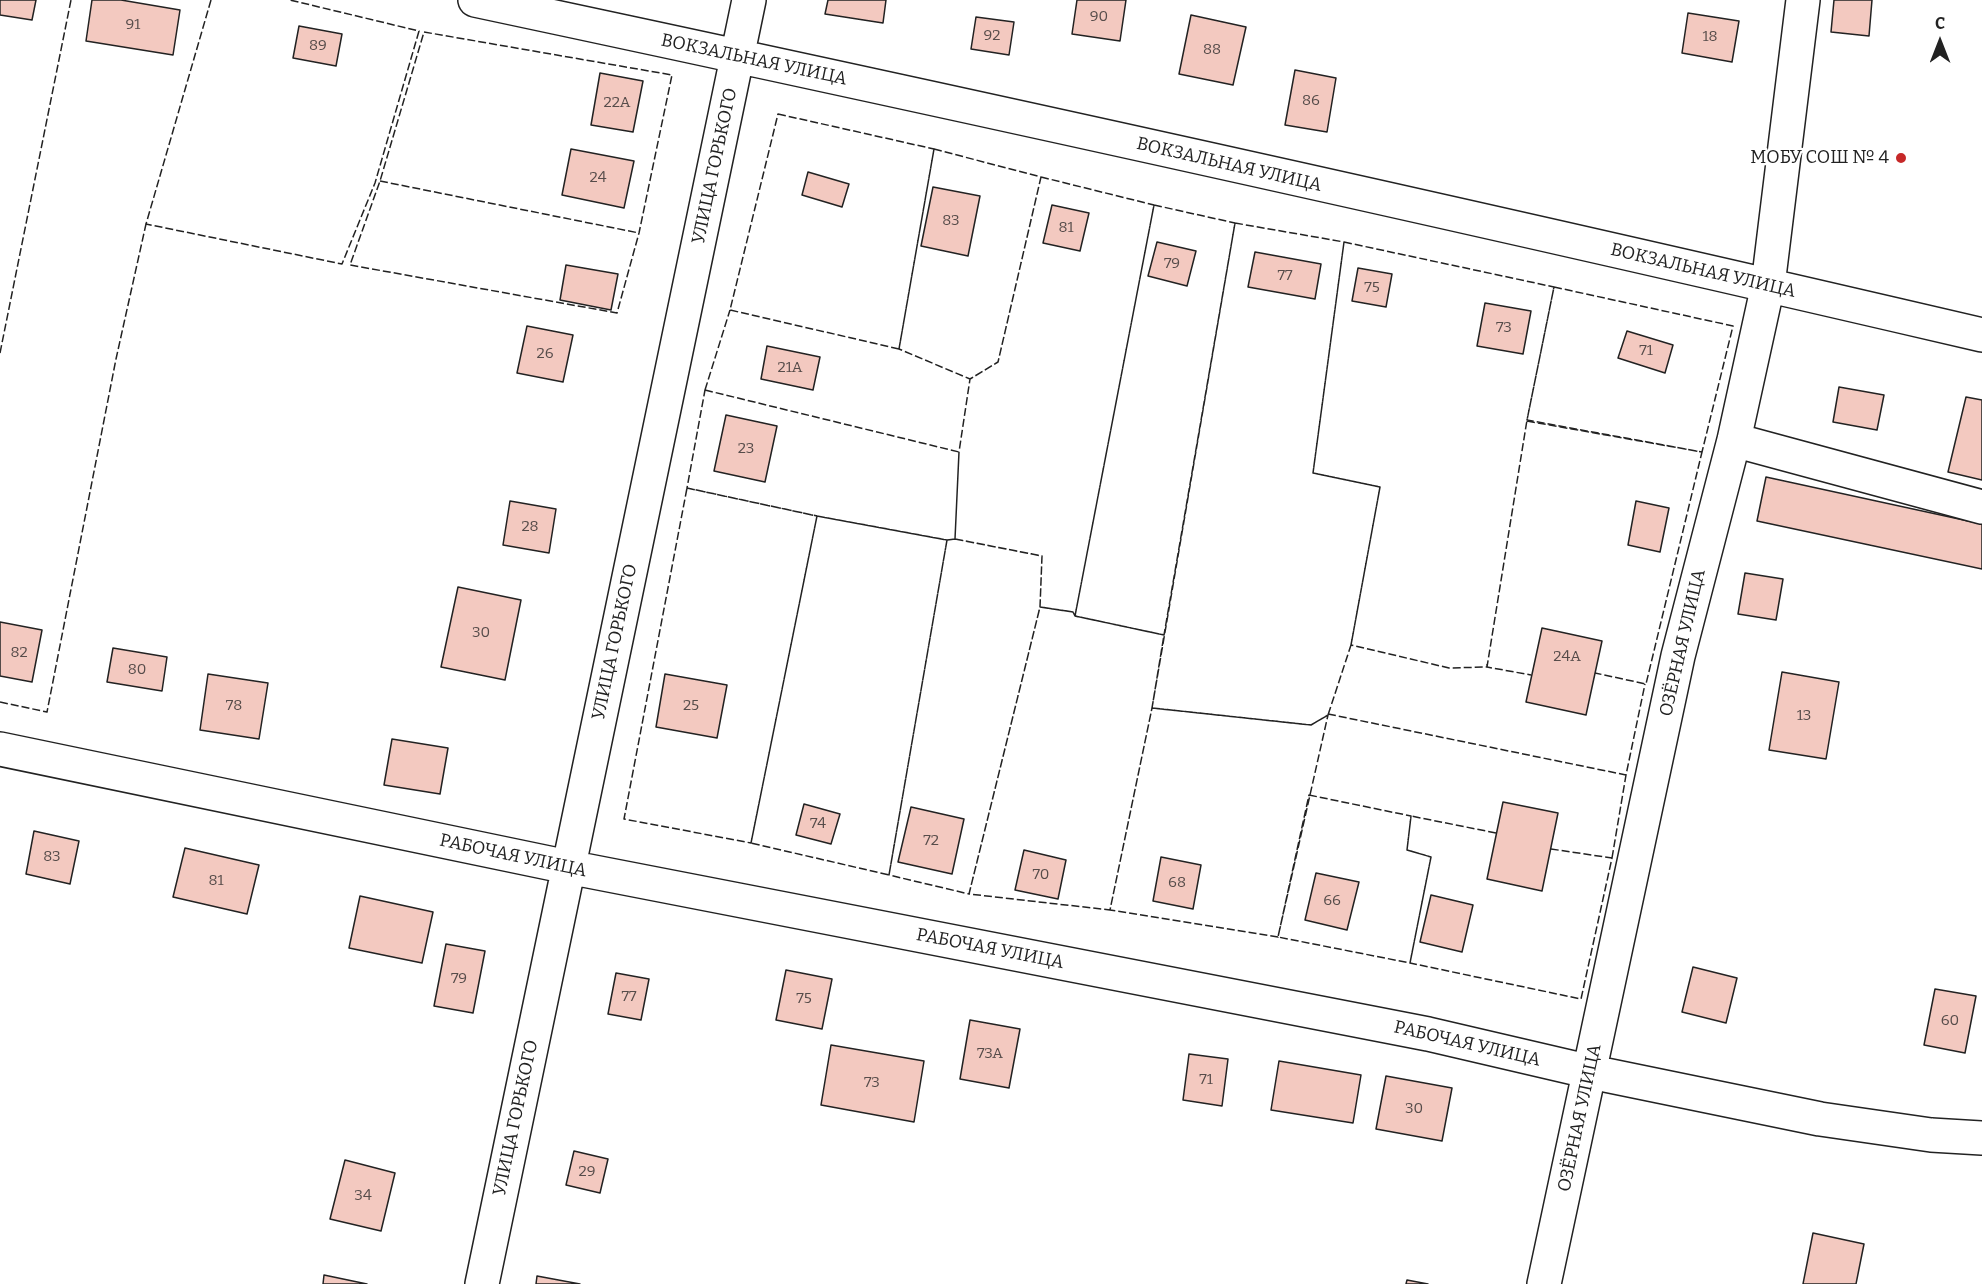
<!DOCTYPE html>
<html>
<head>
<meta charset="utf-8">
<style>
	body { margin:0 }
	#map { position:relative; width:1982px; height:1284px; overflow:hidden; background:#fff; font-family:Bitter,serif }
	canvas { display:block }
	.north { position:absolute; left:1910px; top:12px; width:60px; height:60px; -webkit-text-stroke:4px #fff; paint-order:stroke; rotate:0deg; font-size:16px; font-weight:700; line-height:24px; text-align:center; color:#222 }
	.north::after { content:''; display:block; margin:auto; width:21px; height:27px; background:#222; clip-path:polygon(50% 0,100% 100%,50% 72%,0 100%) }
</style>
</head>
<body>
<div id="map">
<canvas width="1982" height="1284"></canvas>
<div class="north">С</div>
</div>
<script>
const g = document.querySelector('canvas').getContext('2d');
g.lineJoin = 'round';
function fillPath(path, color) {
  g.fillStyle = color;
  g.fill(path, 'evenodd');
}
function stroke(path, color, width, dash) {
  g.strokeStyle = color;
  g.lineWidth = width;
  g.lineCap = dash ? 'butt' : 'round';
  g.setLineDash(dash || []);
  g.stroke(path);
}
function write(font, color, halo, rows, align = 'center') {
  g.font = font + ' Bitter,serif';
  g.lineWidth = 4.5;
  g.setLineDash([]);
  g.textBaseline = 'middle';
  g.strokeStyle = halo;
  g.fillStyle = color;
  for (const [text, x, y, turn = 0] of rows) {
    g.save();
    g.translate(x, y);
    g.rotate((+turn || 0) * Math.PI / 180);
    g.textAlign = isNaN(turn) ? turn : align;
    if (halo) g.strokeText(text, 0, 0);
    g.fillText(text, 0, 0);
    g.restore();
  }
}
const building = new Path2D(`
	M 0,0 L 36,0 L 32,20 L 0,15 Z
	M 92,0 L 121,0 L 180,10 L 173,55 L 86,41 Z
	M 828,0 L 886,0 L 883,23 L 825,14 Z
	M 1077,0 L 1126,0 L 1120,41 L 1072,34 Z
	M 1834,0 L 1872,0 L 1869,36 L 1831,32 Z
	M 1688,13 L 1739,21 L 1732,62 L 1682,53 Z
	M 1191,15 L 1246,27 L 1233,85 L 1179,74 Z
	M 976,17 L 1014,22 L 1009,55 L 971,49 Z
	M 299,26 L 342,34 L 336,66 L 293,58 Z
	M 1295,70 L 1336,78 L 1327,132 L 1285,125 Z
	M 600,73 L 643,81 L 633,132 L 591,125 Z
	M 571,149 L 634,161 L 624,208 L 562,195 Z
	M 808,172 L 849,184 L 842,207 L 802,195 Z
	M 933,187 L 980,196 L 968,256 L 921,246 Z
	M 1052,205 L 1089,213 L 1080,251 L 1043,243 Z
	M 1157,242 L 1196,251 L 1187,286 L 1148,276 Z
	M 1255,252 L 1321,264 L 1315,299 L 1248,287 Z
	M 566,265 L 618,274 L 611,310 L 560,300 Z
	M 1358,268 L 1392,274 L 1386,307 L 1352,301 Z
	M 1485,303 L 1531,311 L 1523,354 L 1477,346 Z
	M 527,326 L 573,335 L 563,382 L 517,373 Z
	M 1627,331 L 1673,345 L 1665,373 L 1618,358 Z
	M 767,346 L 820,357 L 813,390 L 761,379 Z
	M 1839,387 L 1884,395 L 1877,430 L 1833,422 Z
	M 1966,397 L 1982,400 L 1982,480 L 1948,472 Z
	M 726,415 L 777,426 L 765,482 L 714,471 Z
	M 1766,477 L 1982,524 L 1982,569 L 1757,521 Z
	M 510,501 L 556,509 L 549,553 L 503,545 Z
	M 1636,501 L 1669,508 L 1660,552 L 1628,545 Z
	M 1745,573 L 1783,579 L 1776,620 L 1738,614 Z
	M 458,587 L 521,600 L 505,680 L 441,667 Z
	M 0,622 L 42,630 L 32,682 L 0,676 Z
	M 1542,628 L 1602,641 L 1586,715 L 1526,702 Z
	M 113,648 L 167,657 L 162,691 L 107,682 Z
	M 1782,672 L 1839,682 L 1826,759 L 1769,750 Z
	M 208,674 L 268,683 L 259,739 L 200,730 Z
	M 665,674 L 727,685 L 717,738 L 656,727 Z
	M 392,739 L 448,748 L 440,794 L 384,785 Z
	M 1503,802 L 1558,813 L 1542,891 L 1487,879 Z
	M 804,804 L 840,814 L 831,844 L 796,835 Z
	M 911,807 L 964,819 L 952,874 L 898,862 Z
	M 34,831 L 79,841 L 70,884 L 26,874 Z
	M 185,848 L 259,865 L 247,914 L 173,897 Z
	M 1024,850 L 1066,860 L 1058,899 L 1015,890 Z
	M 1161,857 L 1201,865 L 1193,909 L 1153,901 Z
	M 1316,873 L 1359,882 L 1347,930 L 1305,920 Z
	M 1431,895 L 1473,905 L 1462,952 L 1420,942 Z
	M 360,896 L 433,912 L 422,963 L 349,948 Z
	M 446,944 L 485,951 L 473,1013 L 434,1006 Z
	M 1693,967 L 1737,978 L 1726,1023 L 1682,1012 Z
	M 786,970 L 832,979 L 822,1029 L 776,1020 Z
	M 616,973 L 649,979 L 641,1020 L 608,1014 Z
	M 1935,989 L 1976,996 L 1965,1053 L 1924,1045 Z
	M 970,1020 L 1020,1029 L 1009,1088 L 960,1079 Z
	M 831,1045 L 924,1061 L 914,1122 L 821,1105 Z
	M 1189,1054 L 1228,1059 L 1222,1106 L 1183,1100 Z
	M 1279,1061 L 1361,1075 L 1353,1123 L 1271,1110 Z
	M 1386,1076 L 1452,1088 L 1442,1141 L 1376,1129 Z
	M 574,1151 L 608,1159 L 600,1193 L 566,1185 Z
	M 345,1160 L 395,1173 L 381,1231 L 330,1219 Z
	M 1813,1233 L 1864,1244 L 1856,1284 L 1803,1284 Z
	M 324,1275 L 367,1284 L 323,1284 Z
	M 537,1276 L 580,1284 L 536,1284 Z
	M 1407,1280 L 1428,1284 L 1406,1284 Z`);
const minor = new Path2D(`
	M 475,0 C 978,107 1481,218 1982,335
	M 1734,440 L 1982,507
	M 0,749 L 568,867 L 1428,1034 L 1591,1072 L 1820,1119 L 1931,1135 L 1982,1138
	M 482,1284 L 749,0
	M 1544,1284 L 1678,656 L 1734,440 L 1768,285 L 1803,0`);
const fence = new Path2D(`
	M 211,0 L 146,224 L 342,264 L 375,183 L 419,31 L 290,0
	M 424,32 L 672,75 L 639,233 L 617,313 L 350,265 L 380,181 Z
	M 778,114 L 934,149 L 899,349 L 730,310 Z
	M 934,149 L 1041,177 L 998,362 L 970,379 L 899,349 Z
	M 1041,177 L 1154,205 L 1075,616 L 1073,612 L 1040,607 L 1042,556 L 955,539 L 959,452 L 970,379 L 998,362 Z
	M 380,181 L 639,233
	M 1154,205 L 1235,223 L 1164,635 L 1075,616 Z
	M 1235,223 L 1344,242 L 1313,473 L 1380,487 L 1351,645 L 1328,715 L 1311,725 L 1152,708 Z
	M 1344,242 L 1554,287 L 1527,420 L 1487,667 L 1449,668 L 1351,645 L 1380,487 L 1313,473 Z
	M 1554,287 L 1733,326 L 1702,452 L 1527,420 Z
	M 0,353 L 71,0
	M 705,390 L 959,452 L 955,539 L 947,540 L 817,516 L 687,488 Z
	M 705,390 L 730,310
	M 1527,421 L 1702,452 L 1646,684 L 1595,673
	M 687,488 L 817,516 L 751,843 L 624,819 Z
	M 817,516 L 947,540 L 889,875 L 751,843 Z
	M 955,539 L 1042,556 L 1040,607 L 969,894 L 889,875 L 947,540 Z
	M 1040,607 L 1073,612 L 1075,616 L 1164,635 L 1152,708 L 1110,910 L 969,894 Z
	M 1487,664 L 1487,667 L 1531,675
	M 0,702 L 47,712 L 116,359 L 146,224
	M 1152,708 L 1311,725 L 1328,715 L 1278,937 L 1110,910 Z
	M 1328,714 L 1626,775 L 1645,684
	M 1309,795 L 1411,816 L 1407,850 L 1431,857 L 1410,963 L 1278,937 Z
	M 1496,833 L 1411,816 L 1407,850 L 1431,857 L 1410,963 L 1581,999 L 1612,858 L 1551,849
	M 1612,858 L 1626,775 L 1623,774`);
const markers = [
	[1901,158,6,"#c62828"]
];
const numberNames = [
	["90",1099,17],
	["91",133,25],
	["92",992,36],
	["18",1710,37],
	["89",318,46],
	["88",1212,50],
	["86",1311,101],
	["22А",617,103],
	["24",598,178],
	["83",951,221],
	["81",1066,228],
	["79",1172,264],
	["77",1285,276],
	["75",1372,288],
	["73",1504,328],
	["71",1646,351],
	["26",545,354],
	["21А",790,368],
	["23",746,449],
	["28",530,527],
	["30",481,633],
	["82",19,653],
	["24А",1567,657],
	["80",137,670],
	["78",234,706],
	["25",691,706],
	["13",1804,716],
	["74",818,824],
	["72",931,841],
	["83",52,857],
	["70",1041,875],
	["81",216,881],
	["68",1177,883],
	["66",1332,901],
	["79",459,979],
	["77",629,997],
	["75",804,999],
	["60",1950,1021],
	["73А",990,1054],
	["71",1206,1080],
	["73",872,1083],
	["30",1414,1109],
	["29",587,1172],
	["34",363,1196]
];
const streetNames = [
	["ВОКЗАЛЬНАЯ УЛИЦА",754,60,12],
	["ВОКЗАЛЬНАЯ УЛИЦА",1229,165,13],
	["УЛИЦА ГОРЬКОГО",715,166,-78],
	["ВОКЗАЛЬНАЯ УЛИЦА",1703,271,13],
	["УЛИЦА ГОРЬКОГО",615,642,-78],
	["ОЗЁРНАЯ УЛИЦА",1683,643,-77],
	["РАБОЧАЯ УЛИЦА",513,856,12],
	["РАБОЧАЯ УЛИЦА",990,949,11],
	["РАБОЧАЯ УЛИЦА",1467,1044,13],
	["УЛИЦА ГОРЬКОГО",516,1118,-78],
	["ОЗЁРНАЯ УЛИЦА",1580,1118,-78]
];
const poiNames = [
	["МОБУ СОШ № 4",1889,158]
];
fillPath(building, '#f3c9c0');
stroke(building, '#222', 1.5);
stroke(minor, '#222', 36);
stroke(minor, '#fff', 33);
stroke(fence, '#222', 1.5, [8, 3]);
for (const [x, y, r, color] of markers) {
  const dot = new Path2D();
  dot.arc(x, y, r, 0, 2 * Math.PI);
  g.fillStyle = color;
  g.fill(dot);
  stroke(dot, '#fff', 2);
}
write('15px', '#564c4a', null, numberNames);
write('18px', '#222', '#fff', streetNames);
write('18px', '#222', '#fff', poiNames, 'right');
</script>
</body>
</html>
